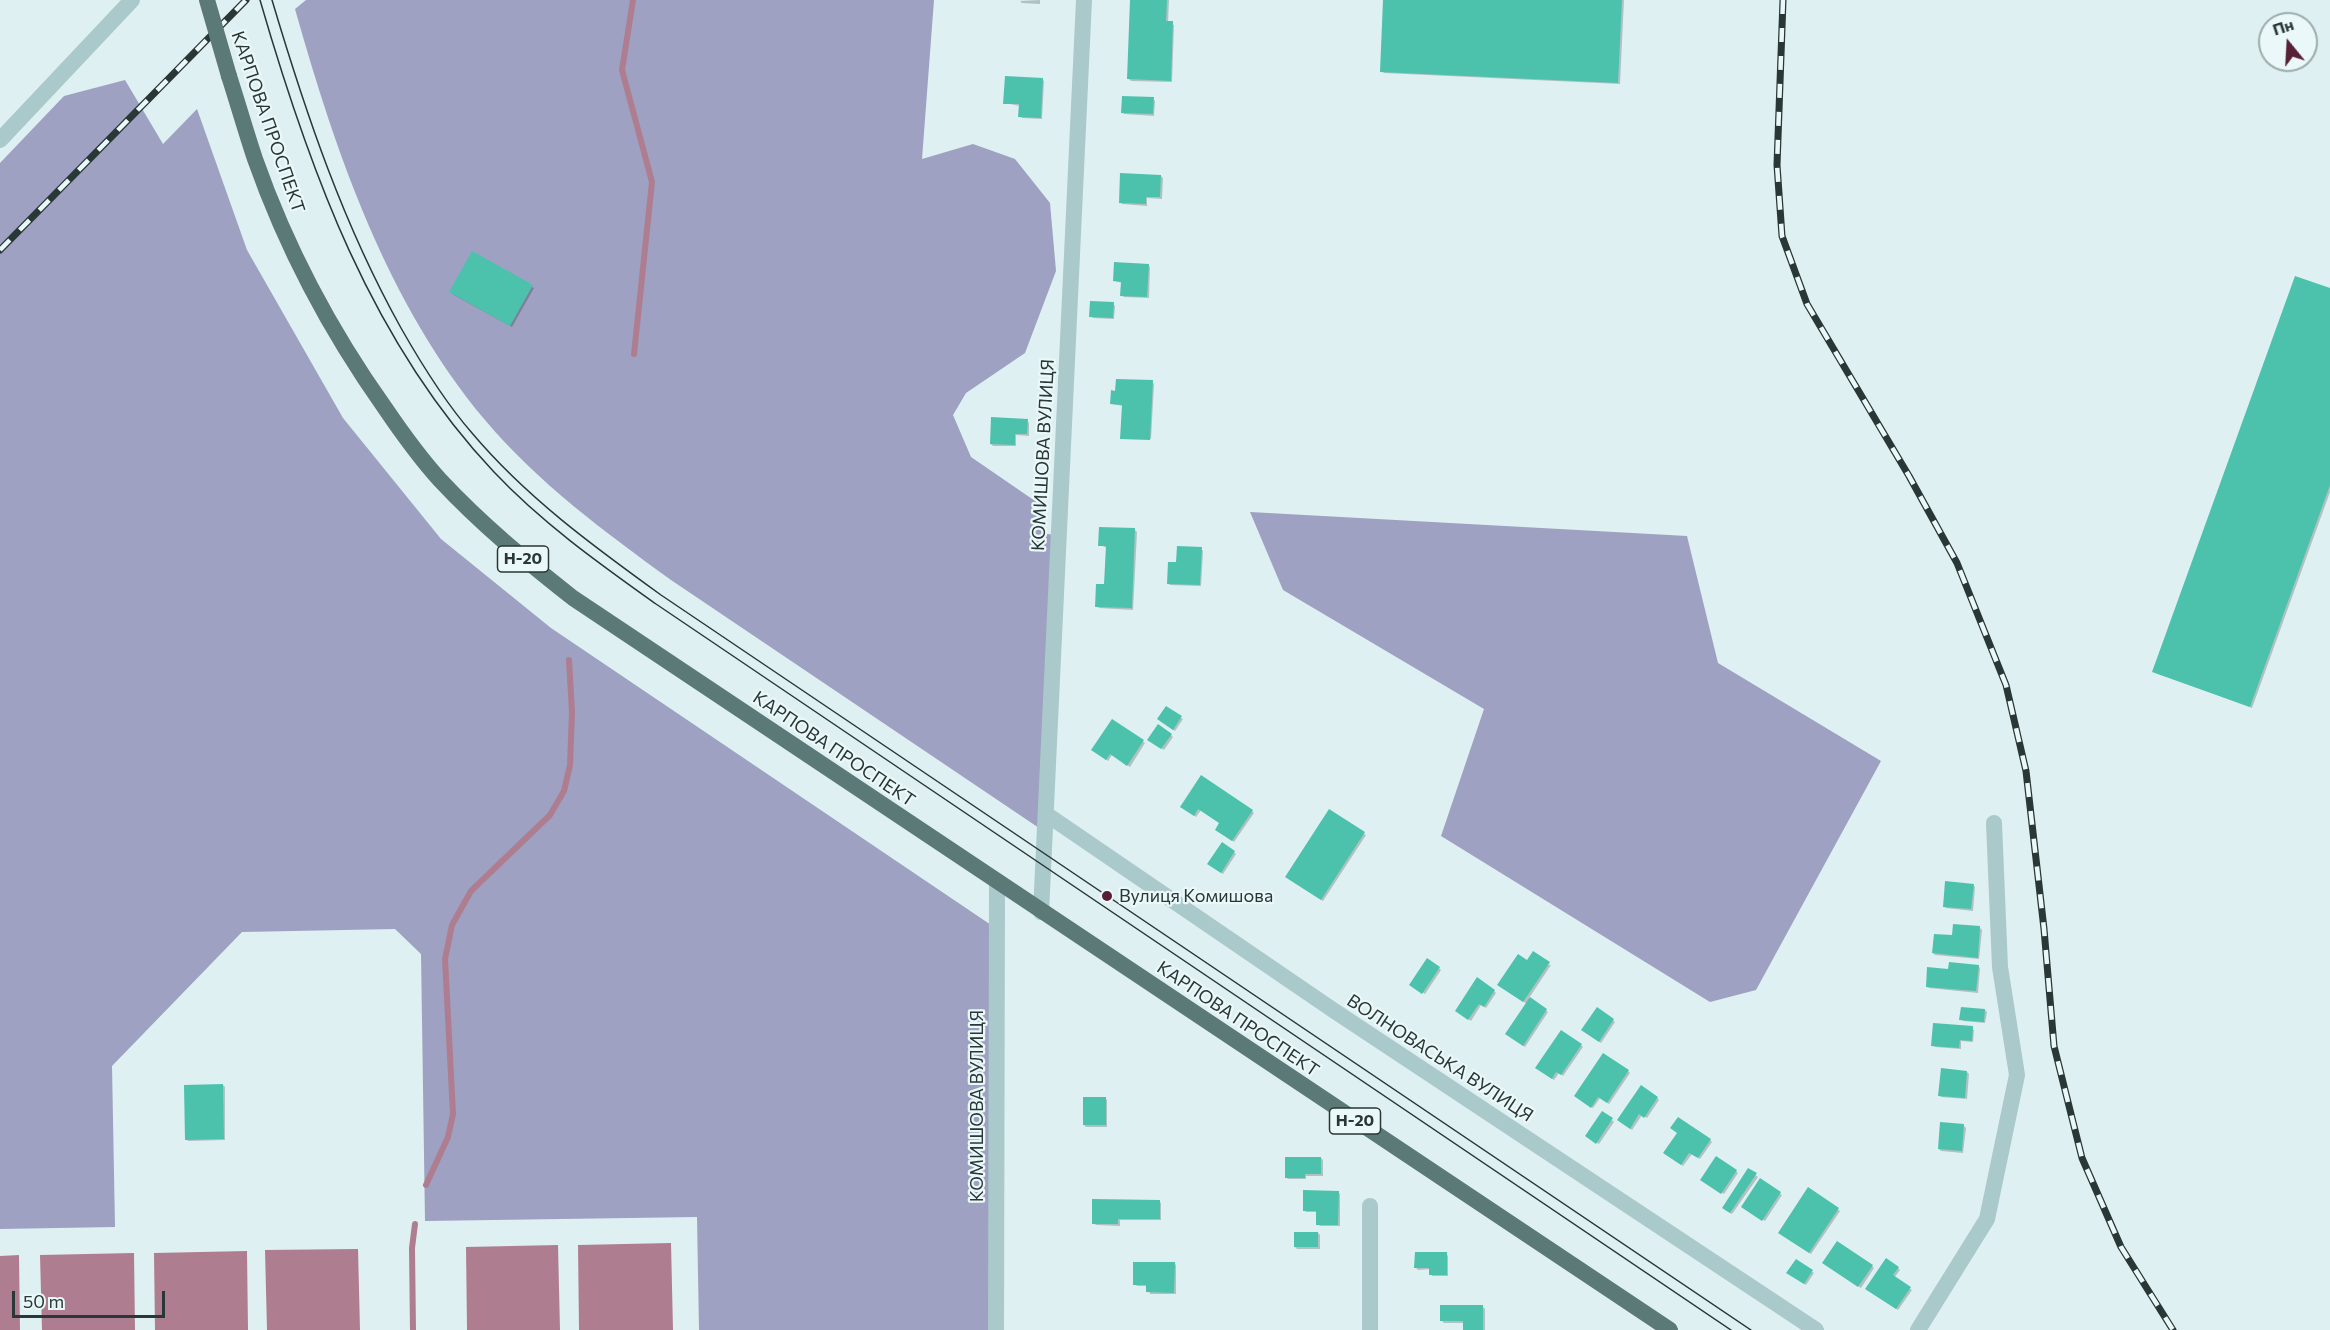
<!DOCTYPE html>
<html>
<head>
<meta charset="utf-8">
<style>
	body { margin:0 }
	#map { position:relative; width:2330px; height:1330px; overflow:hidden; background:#def0f2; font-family:Commissioner,sans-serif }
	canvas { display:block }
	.north { position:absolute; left:2258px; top:12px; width:60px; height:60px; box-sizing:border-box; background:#eaf8f9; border:2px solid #9dabab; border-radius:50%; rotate:342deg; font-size:16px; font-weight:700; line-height:24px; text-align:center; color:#293736 }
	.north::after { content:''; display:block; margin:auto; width:21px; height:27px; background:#582034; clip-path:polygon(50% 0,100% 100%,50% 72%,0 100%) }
	.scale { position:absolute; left:12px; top:1291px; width:153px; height:27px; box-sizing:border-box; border:3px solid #293736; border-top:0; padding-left:8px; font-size:18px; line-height:21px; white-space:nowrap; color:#293736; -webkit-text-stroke:4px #eaf8f9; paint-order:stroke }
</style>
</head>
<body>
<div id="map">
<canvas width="2330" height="1330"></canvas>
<div class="north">Пн</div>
<div class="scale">50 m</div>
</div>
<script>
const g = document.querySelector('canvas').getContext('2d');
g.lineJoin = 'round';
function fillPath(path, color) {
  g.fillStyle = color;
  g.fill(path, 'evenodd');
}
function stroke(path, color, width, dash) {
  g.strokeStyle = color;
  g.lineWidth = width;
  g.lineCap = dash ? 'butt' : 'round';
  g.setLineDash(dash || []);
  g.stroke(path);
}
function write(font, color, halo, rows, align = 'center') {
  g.font = font + ' Commissioner,sans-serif';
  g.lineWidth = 4.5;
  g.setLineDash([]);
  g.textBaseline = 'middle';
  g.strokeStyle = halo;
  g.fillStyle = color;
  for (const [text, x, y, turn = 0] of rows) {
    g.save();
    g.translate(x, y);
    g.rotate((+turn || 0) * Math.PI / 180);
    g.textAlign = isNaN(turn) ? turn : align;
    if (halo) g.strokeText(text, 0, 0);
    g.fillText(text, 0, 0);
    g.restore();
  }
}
const green = new Path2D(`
	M 306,0 L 934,0 L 922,159 L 973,144 L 1015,159 L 1050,203 L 1056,271 L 1025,353 L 966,393 L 953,415 L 971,457 L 1038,503 L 1043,533 L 1059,536 L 1045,832 L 671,580 C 605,532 538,483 485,420 C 387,303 336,154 295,9 Z
	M 125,80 L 163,144 L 197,109 L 247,250 L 343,418 L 441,539 L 551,628 L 997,929 L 996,1330 L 699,1330 L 697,1217 L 425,1221 L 421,954 L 395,929 L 242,932 L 112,1066 L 115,1227 L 0,1229 L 0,163 L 64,96 Z
	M 1250,512 L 1687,536 L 1718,663 L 1881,761 L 1756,990 L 1710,1002 L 1441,836 L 1484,709 L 1283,590 Z`);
const water = new Path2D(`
	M 671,1243 L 673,1330 L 579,1330 L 578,1245 Z
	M 558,1245 L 560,1330 L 467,1330 L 466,1247 Z
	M 358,1249 L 360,1330 L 267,1330 L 265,1250 Z
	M 247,1251 L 248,1330 L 155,1330 L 154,1253 Z
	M 134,1253 L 135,1330 L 42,1330 L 40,1255 Z
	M 19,1255 L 20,1330 L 0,1330 L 0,1256 Z`);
const shadow = new Path2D(`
	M 1040,0 L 1040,4 L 1022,3 L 1020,1 Z
	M 1132,0 L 1169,0 L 1168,23 L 1174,25 L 1172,82 L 1131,81 L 1129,79 Z
	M 1385,0 L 1624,0 L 1620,84 L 1384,73 L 1382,71 Z
	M 1042,79 L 1044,81 L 1042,119 L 1022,118 L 1020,116 L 1020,106 L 1005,103 Z
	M 1153,99 L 1155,101 L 1154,116 L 1124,114 L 1122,112 Z
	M 1161,176 L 1163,178 L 1162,199 L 1147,198 L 1147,206 L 1122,204 L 1120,202 Z
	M 1148,265 L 1150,267 L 1149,298 L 1124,297 L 1122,295 L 1123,283 L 1115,281 Z
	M 532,287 L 534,288 L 512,327 L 452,294 Z
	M 2330,290 L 2330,492 L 2252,708 L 2154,672 Z
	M 1113,304 L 1115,306 L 1114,319 L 1093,318 L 1091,316 Z
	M 1152,382 L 1154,384 L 1151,439 L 1122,438 L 1123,406 L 1112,404 Z
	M 1027,421 L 1029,423 L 1029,436 L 1016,435 L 1016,446 L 993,446 L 991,444 Z
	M 1135,530 L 1137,532 L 1133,610 L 1099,608 L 1097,606 L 1105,586 L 1107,548 L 1100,545 Z
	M 1201,549 L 1203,551 L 1201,586 L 1170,585 L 1168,583 L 1177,563 Z
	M 1181,718 L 1183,719 L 1175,731 L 1160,721 Z
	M 1112,721 L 1145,743 L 1130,767 L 1112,755 L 1108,761 L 1095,752 Z
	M 1171,735 L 1173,737 L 1164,750 L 1151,741 Z
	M 1184,808 L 1252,811 L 1254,813 L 1234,842 L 1218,831 L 1221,823 L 1201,810 L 1196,817 Z
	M 1329,811 L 1366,835 L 1323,901 L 1289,878 Z
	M 1234,852 L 1236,854 L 1223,874 L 1211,866 Z
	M 1973,885 L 1975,887 L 1973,911 L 1946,908 L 1944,906 Z
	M 1980,928 L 1982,930 L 1979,959 L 1935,955 L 1933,953 L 1953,937 Z
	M 1527,962 L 1551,965 L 1529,998 L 1548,1012 L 1525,1047 L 1509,1036 L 1527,1004 L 1501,987 Z
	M 1978,966 L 1980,968 L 1978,993 L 1929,988 L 1927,986 L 1949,971 Z
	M 1439,968 L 1441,970 L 1425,994 L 1413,986 Z
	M 1494,991 L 1496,993 L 1486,1008 L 1481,1005 L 1471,1021 L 1458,1012 Z
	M 1985,1010 L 1987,1012 L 1985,1023 L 1963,1021 L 1961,1019 Z
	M 1613,1020 L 1615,1022 L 1601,1043 L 1585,1032 Z
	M 1972,1028 L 1974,1030 L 1973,1042 L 1961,1041 L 1961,1049 L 1935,1047 L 1933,1045 Z
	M 1581,1045 L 1583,1047 L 1563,1076 L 1559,1073 L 1554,1080 L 1539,1070 Z
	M 1628,1071 L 1630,1073 L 1609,1104 L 1600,1098 L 1593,1108 L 1577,1098 Z
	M 1967,1072 L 1969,1074 L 1967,1099 L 1941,1097 L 1940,1095 Z
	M 223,1085 L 225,1087 L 225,1140 L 188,1141 L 186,1139 Z
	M 1105,1098 L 1107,1100 L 1107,1127 L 1086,1127 L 1084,1125 Z
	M 1657,1098 L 1659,1100 L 1647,1118 L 1642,1115 L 1632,1130 L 1621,1122 Z
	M 1612,1120 L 1614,1122 L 1599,1144 L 1589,1138 Z
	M 1964,1126 L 1966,1128 L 1963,1153 L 1941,1151 L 1939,1149 Z
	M 1710,1140 L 1712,1142 L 1700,1159 L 1692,1154 L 1683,1166 L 1667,1155 Z
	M 1321,1158 L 1323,1160 L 1323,1176 L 1306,1176 L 1306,1179 L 1288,1179 L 1286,1177 Z
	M 1749,1170 L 1758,1177 L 1732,1214 L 1725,1210 Z
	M 1736,1171 L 1738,1173 L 1724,1194 L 1704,1181 Z
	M 1760,1180 L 1782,1195 L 1765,1221 L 1745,1208 Z
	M 1808,1189 L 1840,1211 L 1811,1254 L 1782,1235 Z
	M 1338,1192 L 1340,1194 L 1340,1226 L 1320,1226 L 1318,1224 L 1318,1212 L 1306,1212 L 1304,1210 Z
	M 1159,1201 L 1161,1203 L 1161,1220 L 1120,1220 L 1120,1226 L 1096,1225 L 1094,1223 Z
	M 1318,1233 L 1320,1235 L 1320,1249 L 1297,1249 L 1295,1247 Z
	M 1446,1254 L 1448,1256 L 1448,1276 L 1432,1276 L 1431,1269 L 1418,1270 L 1416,1268 Z
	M 1797,1261 L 1814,1273 L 1806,1285 L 1790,1275 Z
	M 1174,1263 L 1176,1265 L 1176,1294 L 1150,1294 L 1148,1286 L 1137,1286 L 1135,1284 Z
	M 1826,1264 L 1872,1266 L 1874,1268 L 1861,1288 Z
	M 1898,1268 L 1900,1270 L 1894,1278 L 1912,1290 L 1898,1310 L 1869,1291 Z
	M 1483,1307 L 1485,1309 L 1485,1330 L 1465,1330 L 1465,1323 L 1444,1323 L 1442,1321 Z`);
const stream = new Path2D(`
	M 633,0 L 622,70 L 652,182 L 634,354
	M 426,1185 L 448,1137 L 453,1114 L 445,959 L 452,925 L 471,891 L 550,815 L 564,791 L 570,765 L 572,712 L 569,660
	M 413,1330 L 412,1248 L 415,1224`);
const building = new Path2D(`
	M 1130,0 L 1167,0 L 1166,21 L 1173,21 L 1171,81 L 1127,79 Z
	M 1383,0 L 1622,0 L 1618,83 L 1380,72 Z
	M 1005,76 L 1043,78 L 1041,118 L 1018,117 L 1019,104 L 1003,104 Z
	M 1122,96 L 1154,97 L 1153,114 L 1121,113 Z
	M 1120,173 L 1161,175 L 1160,197 L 1146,197 L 1146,204 L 1119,203 Z
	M 472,251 L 533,285 L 510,326 L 449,292 Z
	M 1114,262 L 1149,264 L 1147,297 L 1120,296 L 1121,282 L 1113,281 Z
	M 2295,276 L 2330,288 L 2330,485 L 2250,707 L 2152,672 Z
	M 1090,301 L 1114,302 L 1113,318 L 1089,317 Z
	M 1116,379 L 1153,380 L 1150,440 L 1120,439 L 1122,405 L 1110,404 L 1111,390 L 1115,391 Z
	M 991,417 L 1028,419 L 1027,434 L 1015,434 L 1015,445 L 990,444 Z
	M 1099,527 L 1135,528 L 1132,608 L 1095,607 L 1096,584 L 1104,584 L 1106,546 L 1098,546 Z
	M 1177,546 L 1202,547 L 1200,585 L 1167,584 L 1168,562 L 1176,562 Z
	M 1166,706 L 1182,716 L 1173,730 L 1157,719 Z
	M 1112,719 L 1144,740 L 1127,766 L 1110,754 L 1106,760 L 1091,750 Z
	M 1158,724 L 1172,734 L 1161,749 L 1147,740 Z
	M 1201,775 L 1253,810 L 1232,841 L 1215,830 L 1219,823 L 1198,809 L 1194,816 L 1180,807 Z
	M 1329,809 L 1365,832 L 1321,900 L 1285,877 Z
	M 1222,842 L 1235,851 L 1221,873 L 1207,864 Z
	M 1945,881 L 1974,884 L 1971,909 L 1943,907 Z
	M 1953,924 L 1980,926 L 1978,958 L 1932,953 L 1934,934 L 1952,935 Z
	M 1533,951 L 1550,962 L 1523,1002 L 1497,985 L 1518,954 L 1527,960 Z
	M 1427,958 L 1440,967 L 1422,994 L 1409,985 Z
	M 1949,962 L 1979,965 L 1976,991 L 1926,987 L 1927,967 L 1948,969 Z
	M 1477,977 L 1495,990 L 1484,1007 L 1479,1004 L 1468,1020 L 1455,1011 Z
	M 1530,997 L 1547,1009 L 1523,1046 L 1505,1034 Z
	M 1597,1007 L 1614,1019 L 1599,1042 L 1581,1030 Z
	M 1961,1007 L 1985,1009 L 1984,1022 L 1959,1020 Z
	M 1933,1023 L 1973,1026 L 1972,1041 L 1960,1040 L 1959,1048 L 1931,1046 Z
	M 1561,1030 L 1582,1044 L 1561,1075 L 1556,1072 L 1552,1079 L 1535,1068 Z
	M 1603,1053 L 1629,1070 L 1607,1103 L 1598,1097 L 1591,1108 L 1574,1096 Z
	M 1941,1068 L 1967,1071 L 1965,1098 L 1938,1096 Z
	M 223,1084 L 224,1139 L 185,1140 L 184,1085 Z
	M 1641,1085 L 1658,1097 L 1644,1118 L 1639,1114 L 1630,1129 L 1617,1120 Z
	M 1083,1097 L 1106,1097 L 1106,1125 L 1083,1125 Z
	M 1602,1111 L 1613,1118 L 1596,1144 L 1585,1136 Z
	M 1678,1117 L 1711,1139 L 1698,1158 L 1689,1153 L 1681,1165 L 1663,1153 L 1677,1133 L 1670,1128 Z
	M 1940,1122 L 1964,1124 L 1962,1151 L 1938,1149 Z
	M 1716,1156 L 1737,1170 L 1721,1194 L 1700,1180 Z
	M 1285,1157 L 1321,1157 L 1321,1174 L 1305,1174 L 1305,1178 L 1285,1178 Z
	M 1748,1168 L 1757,1173 L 1730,1213 L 1722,1208 Z
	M 1760,1178 L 1781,1192 L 1762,1221 L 1741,1207 Z
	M 1808,1187 L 1839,1208 L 1809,1253 L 1778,1233 Z
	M 1303,1190 L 1339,1191 L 1338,1225 L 1316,1225 L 1316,1211 L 1303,1211 Z
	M 1092,1199 L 1160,1200 L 1160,1219 L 1118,1219 L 1118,1224 L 1092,1224 Z
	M 1294,1232 L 1318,1232 L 1318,1247 L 1294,1247 Z
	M 1837,1241 L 1873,1265 L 1858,1287 L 1822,1263 Z
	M 1415,1252 L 1447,1252 L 1447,1275 L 1429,1275 L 1429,1268 L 1414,1268 Z
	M 1886,1258 L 1899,1267 L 1893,1275 L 1911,1287 L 1896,1309 L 1865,1289 Z
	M 1796,1259 L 1813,1270 L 1804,1284 L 1786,1273 Z
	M 1133,1262 L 1175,1262 L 1174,1293 L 1146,1292 L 1146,1285 L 1133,1285 Z
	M 1440,1305 L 1483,1305 L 1483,1330 L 1463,1330 L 1463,1321 L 1440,1321 Z`);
const minor = new Path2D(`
	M 0,140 L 132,0
	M 1046,814 L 1333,1010 L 1816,1330
	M 1041,912 L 1084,0
	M 996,1330 L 997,883
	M 1370,1330 L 1370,1206
	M 1918,1330 L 1987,1219 L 2017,1075 L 2000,967 L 1994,823`);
const primary = new Path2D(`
	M 229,76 C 238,104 246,132 255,159 C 286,247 331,332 385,408 C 402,433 420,458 440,480 C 481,524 526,561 573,598 L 1670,1330`);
const tram = new Path2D(`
	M 260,0 C 309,169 371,342 494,472 C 542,523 600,564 656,604 L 1731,1330
	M 272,0 C 306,114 343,224 401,328 C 422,365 444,401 472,433 C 526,497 593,546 661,595 L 1751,1330`);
const rail = new Path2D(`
	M 1783,0 L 1777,165 L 1782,236 L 1807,304 L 1909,476 L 1957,563 L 2006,685 L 2026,771 L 2044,929 L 2054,1046 L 2082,1158 L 2121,1247 L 2173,1330
	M 0,250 L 246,0`);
const primaryBridge = new Path2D(`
	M 207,0 L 229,76`);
const markers = [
	[1107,896,6,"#582034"]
];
const shields = [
	[523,559,51],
	[1355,1121,51]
];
const shieldNames = [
	["Н-20",523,559],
	["Н-20",1355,1121]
];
const streetNames = [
	["КАРПОВА ПРОСПЕКТ",268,122,71],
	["КОМИШОВА ВУЛИЦЯ",1043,455,-87],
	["КАРПОВА ПРОСПЕКТ",834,749,34],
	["КАРПОВА ПРОСПЕКТ",1238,1019,34],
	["ВОЛНОВАСЬКА ВУЛИЦЯ",1440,1058,33],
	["КОМИШОВА ВУЛИЦЯ",977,1106,-90]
];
const poiNames = [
	["Вулиця Комишова",1119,896]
];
fillPath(green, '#9ea1c1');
fillPath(water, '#ae7e90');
fillPath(shadow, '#0003');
stroke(stream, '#ae7e90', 6);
fillPath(building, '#4cc2ac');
stroke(minor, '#aac9ca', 16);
stroke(primary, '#5b7976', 16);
stroke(tram, '#293736', 1.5);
stroke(rail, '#293736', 7);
stroke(rail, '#eaf8f9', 4.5, [14]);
stroke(primaryBridge, '#5b7976', 16);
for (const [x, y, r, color] of markers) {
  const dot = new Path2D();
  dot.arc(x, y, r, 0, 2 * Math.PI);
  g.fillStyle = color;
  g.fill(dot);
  stroke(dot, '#eaf8f9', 2);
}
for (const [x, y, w] of shields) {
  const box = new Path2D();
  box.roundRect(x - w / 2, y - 13, w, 26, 4.5);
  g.fillStyle = '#eaf8f9';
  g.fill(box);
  stroke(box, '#293736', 1.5);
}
write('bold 16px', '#293736', null, shieldNames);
write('18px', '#293736', '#eaf8f9', streetNames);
write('18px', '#293736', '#eaf8f9', poiNames, 'left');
</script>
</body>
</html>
